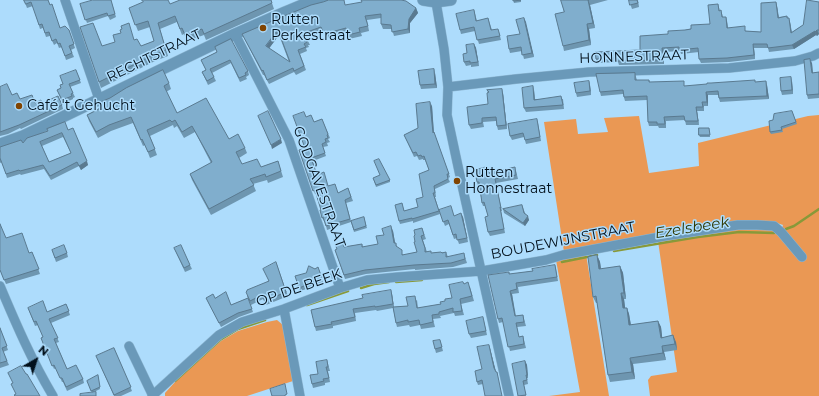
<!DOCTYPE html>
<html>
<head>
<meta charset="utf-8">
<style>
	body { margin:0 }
	#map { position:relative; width:819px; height:396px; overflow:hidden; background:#addcfc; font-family:Montserrat,sans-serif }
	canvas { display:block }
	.north { position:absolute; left:16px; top:340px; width:40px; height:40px; -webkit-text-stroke:3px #addcfc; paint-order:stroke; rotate:39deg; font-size:11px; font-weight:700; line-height:16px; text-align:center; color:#010f1a }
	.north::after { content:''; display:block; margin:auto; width:14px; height:18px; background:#010f1a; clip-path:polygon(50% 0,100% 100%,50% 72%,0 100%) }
</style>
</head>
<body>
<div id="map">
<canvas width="819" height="396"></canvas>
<div class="north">N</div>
</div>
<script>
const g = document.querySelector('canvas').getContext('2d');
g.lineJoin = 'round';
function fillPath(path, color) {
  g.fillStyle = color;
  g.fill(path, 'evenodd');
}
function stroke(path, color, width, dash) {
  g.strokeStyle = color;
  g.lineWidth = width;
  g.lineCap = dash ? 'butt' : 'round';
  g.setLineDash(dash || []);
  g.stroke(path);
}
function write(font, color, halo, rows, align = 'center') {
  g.font = font + ' Montserrat,sans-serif';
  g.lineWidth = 3;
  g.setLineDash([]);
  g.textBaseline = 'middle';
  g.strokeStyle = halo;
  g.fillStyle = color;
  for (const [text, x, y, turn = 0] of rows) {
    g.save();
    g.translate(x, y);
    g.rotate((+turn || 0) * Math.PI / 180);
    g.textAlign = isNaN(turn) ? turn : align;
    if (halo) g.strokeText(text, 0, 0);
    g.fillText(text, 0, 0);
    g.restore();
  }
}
const green = new Path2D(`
	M 819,115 L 819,396 L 650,396 L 648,380 L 651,376 L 677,372 L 658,241 C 686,236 714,231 741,229 C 755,228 768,230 782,228 L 783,225 L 777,223 L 763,221 L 710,225 L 564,252 L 544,122 L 576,119 L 578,134 L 608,132 L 604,118 L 639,116 L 649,173 L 699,166 L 698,143 L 808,116 Z
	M 586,254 L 609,396 L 549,396 L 580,392 L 556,260 Z
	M 277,320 L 283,325 L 293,381 L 247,396 L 165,396 L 165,393 L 175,382 L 221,341 L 238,331 L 267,322 Z`);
const stream = new Path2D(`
	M 786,229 L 794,226 L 819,209
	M 614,251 L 698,237 L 739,232 L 774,233
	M 562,262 L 597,255
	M 396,282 L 422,280
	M 361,288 L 374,284 L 389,282
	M 307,305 L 348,291
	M 175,381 L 220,340 L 238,329 L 265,320`);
const minor = new Path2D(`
	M 65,0 L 99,99
	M 436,2 L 444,49 L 448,87 L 447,115 L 462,185 L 509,396
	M 235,34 L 289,140 L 340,288
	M 448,87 L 516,79 L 589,72 L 729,68 L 795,61 L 813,56 L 819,53
	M 0,286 C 16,324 32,361 53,396
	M 284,309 L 300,396
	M 129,346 L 153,396
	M 152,396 L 219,335 L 242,322 L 284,309 L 340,288 L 367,280 L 398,277 L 482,271 L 546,260 L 563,255 L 665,236 L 738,225 L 757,225 L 774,226 L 781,232 L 802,257`);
const tertiary = new Path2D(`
	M 423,0 L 436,2 L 451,0
	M 0,144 L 23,136 L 235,34 L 285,12 L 302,5 L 323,0`);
const wall = new Path2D(`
	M 24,0 L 48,0 L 60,28 L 69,30 L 75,48 L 71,50 L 74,57 L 66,60 L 62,47 L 59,48 L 57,43 L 54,45 L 50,36 L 46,37 L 43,28 L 40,29 L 33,6 L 27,8 Z
	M 111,0 L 116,17 L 110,20 L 108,16 L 87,23 L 80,4 Z
	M 271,0 L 274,9 L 206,40 L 204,35 L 187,41 L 184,34 L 182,35 L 177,22 L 160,29 L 168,56 L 155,61 L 101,88 L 80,27 L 102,46 L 135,40 L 141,46 L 154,41 L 150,27 L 138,31 L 129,8 L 170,4 Z
	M 513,0 L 521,0 L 521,2 L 514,3 Z
	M 561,0 L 608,0 L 590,5 L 595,28 L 589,29 L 591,45 L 564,51 L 563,46 L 564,12 Z
	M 629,0 L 638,0 L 639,7 L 632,9 Z
	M 776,2 L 777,6 L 779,17 L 787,16 L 790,22 L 792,32 L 803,25 L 819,2 L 819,34 L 817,36 L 816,35 L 794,49 L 769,52 L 768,48 L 754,48 L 755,59 L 729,62 L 701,63 L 699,59 L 699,52 L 681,54 L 680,51 L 664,52 L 664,64 L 619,65 L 618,62 L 597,63 L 596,59 L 640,50 L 668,34 L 710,24 L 718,4 L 720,11 L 721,10 L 723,17 L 726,17 L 727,21 L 728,28 L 747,31 L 761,32 Z
	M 345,5 L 416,8 L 418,13 L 410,23 L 410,33 L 394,36 L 392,29 L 383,29 L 381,24 L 381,18 L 367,20 L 369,31 L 361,33 L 362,36 L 349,39 L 347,33 L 326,38 L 323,31 L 309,36 L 310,40 L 308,41 L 310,45 L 308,45 L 309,47 L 306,48 L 307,51 L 300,54 L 306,70 L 296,75 L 294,72 L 269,84 L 264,75 L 263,75 L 244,38 L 242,34 ZM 279,35 L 289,62 L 269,48 Z
	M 474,10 L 477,21 L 488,18 L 492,30 L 499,32 L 501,40 L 479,44 L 475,31 L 461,34 L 460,30 Z
	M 524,18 L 534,57 L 524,59 L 522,51 L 510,53 L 509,49 L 520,34 Z
	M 474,44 L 476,48 L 479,66 L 471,67 L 471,65 L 466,66 L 464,62 L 467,53 Z
	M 215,47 L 248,71 L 249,75 L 246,77 L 247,79 L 240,82 L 231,63 L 212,73 L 216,81 L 208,85 L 202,72 L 206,70 L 201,60 L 217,52 Z
	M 812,63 L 813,73 L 819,72 L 819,98 L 808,99 L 807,95 Z
	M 76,70 L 81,83 L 70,87 L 75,97 L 73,98 L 73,99 L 63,104 L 57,90 L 61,88 L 63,84 Z
	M 435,73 L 437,88 L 421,89 L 420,85 Z
	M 635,73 L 636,77 L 637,80 L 649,80 L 650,82 L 686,86 L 756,82 L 767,85 L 769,99 L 720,102 L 718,95 L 708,95 L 708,106 L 704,106 L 704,111 L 697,111 L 699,125 L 686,125 L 685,120 L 666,121 L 666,128 L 659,128 L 658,126 L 649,126 L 648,122 L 647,100 L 625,101 L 623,94 L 601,96 L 600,92 Z
	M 589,81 L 590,85 L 591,95 L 577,97 L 576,93 Z
	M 792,81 L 793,94 L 782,95 L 781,91 Z
	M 169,83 L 171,89 L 166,92 L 177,113 L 245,148 L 247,153 L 239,158 L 242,164 L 261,167 L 278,161 L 283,177 L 268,183 L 267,180 L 253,184 L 256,191 L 211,215 L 192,180 L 190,174 L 211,163 L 195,132 L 184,138 L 177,126 L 174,128 L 173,125 L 150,136 L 157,155 L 150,158 L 145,145 L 143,146 L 133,123 L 111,131 L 98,138 L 89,121 L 87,115 L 99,108 L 98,103 L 110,98 Z
	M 0,87 L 12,95 L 20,99 L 35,103 L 42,103 L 62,105 L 63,109 L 21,129 L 20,128 L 8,134 L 0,136 Z
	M 487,90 L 503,93 L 507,129 L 498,130 L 497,126 L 496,121 L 483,122 L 484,127 L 471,129 L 469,125 L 488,104 L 488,93 Z
	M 534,90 L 535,99 L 563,99 L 564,109 L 526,112 L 524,108 Z
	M 432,106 L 434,132 L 450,177 L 448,178 L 450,182 L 435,189 L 436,197 L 435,197 L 440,214 L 413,223 L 413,221 L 400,224 L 399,221 L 402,203 L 404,211 L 418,207 L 423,197 L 429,170 L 425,160 L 423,160 L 423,159 L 419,160 L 417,156 L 414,157 L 404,135 L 418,128 Z
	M 792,111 L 797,124 L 782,129 L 783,132 L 771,134 L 770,132 L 773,120 Z
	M 306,117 L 314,122 L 322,119 L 330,138 L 328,139 L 330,142 L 327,143 L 328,146 L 323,147 L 326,156 L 313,161 L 317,175 L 328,186 L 338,193 L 348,188 L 353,201 L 346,203 L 351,221 L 364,217 L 367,228 L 354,232 L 351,222 L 327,230 L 325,221 L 324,221 L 322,218 L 321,210 L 316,194 L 315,194 L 299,150 L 305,148 Z
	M 538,123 L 541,141 L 526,144 L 524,137 L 512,140 L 510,136 Z
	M 709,128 L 710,137 L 700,137 L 699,135 Z
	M 68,130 L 88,165 L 81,170 L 79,166 L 51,180 L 44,169 L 21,175 L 20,174 L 7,178 L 2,162 L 0,163 L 0,147 L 23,143 ZM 63,137 L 71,153 L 49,162 L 42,146 Z
	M 516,171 L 518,179 L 496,183 L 502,211 L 501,211 L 505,233 L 490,236 L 488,232 L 488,216 L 485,206 L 483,206 L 482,203 L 479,186 L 478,186 L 477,182 L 489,173 Z
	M 373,178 L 390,180 L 390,182 L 376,187 Z
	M 522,205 L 525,213 L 529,220 L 525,226 L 504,213 L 503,209 Z
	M 439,210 L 454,216 L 463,217 L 468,242 L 459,244 L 457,238 L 454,239 L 449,224 L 445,226 Z
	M 422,228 L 426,239 L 423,240 L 427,252 L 431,253 L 446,252 L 448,257 L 465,257 L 467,263 L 453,267 L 415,270 L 415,269 L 366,274 L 345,279 L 335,250 L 344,247 L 362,244 L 363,247 L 378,244 L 384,235 L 393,231 L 395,243 L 396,243 L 397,247 L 403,255 L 417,252 L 415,242 L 415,235 Z
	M 6,238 L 29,253 L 32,252 L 40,274 L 6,284 L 0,270 Z
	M 174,248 L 190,265 L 192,269 L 185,272 Z
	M 52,250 L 67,253 L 68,257 L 56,262 Z
	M 597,255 L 600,262 L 601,269 L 620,266 L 623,273 L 626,299 L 624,299 L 625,308 L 627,308 L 629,314 L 631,325 L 658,321 L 661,327 L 662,337 L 676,342 L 677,350 L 664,352 L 666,360 L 633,364 L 635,379 L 610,382 L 608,375 L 597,303 L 596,303 L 593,297 Z
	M 276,262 L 288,296 L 266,305 L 263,299 L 251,305 L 247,296 L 268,281 Z
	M 555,265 L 556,269 L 558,281 L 518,287 L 519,293 L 512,294 L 516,316 L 523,315 L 524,319 L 526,326 L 517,327 L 519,337 L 523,336 L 526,348 L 510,351 L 503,322 L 499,323 L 498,319 L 509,272 L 510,274 L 533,271 Z
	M 318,267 L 323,282 L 315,285 L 316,286 L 300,291 L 299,288 L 315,269 Z
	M 464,284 L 470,287 L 474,301 L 461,304 L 464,315 L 455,316 L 454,313 L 440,316 L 441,318 L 433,319 L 435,327 L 421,329 L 420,325 L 410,327 L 409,325 L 397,327 L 396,323 L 393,308 L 377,311 L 376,310 L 355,313 L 356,321 L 333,326 L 333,328 L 316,331 L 315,327 L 311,310 L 392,294 L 394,307 L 408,306 L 417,300 L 418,308 L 441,304 L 445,301 L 452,298 Z
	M 206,298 L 215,298 L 231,305 L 248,298 L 253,312 L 239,317 L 221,327 Z
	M 66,304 L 70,315 L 51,323 L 59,342 L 56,343 L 67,369 L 83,379 L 84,383 L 67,391 L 63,382 L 62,382 L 56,368 L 54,369 L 41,338 L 43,337 L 38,325 L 35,326 L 28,308 L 47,312 Z
	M 484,321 L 487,335 L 471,338 L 469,334 Z
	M 0,328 L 8,350 L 3,352 L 9,365 L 0,368 Z
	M 440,340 L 443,351 L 436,353 L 435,349 Z
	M 489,345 L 496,372 L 497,372 L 498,376 L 483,384 L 478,385 L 477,382 L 482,369 Z
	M 114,348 L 132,391 L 121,396 L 114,396 L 96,356 Z
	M 327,360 L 330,371 L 328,371 L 330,382 L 325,383 L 325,385 L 313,388 L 312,384 Z
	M 525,361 L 527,365 L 528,378 L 527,378 L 528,384 L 524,385 L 526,396 L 518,396 Z
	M 98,375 L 100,389 L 92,393 L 87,381 Z`);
const shadedWall = new Path2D(`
	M 588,0 L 590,5 L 595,28 L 593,23 Z
	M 776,2 L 777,6 L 779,21 L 778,18 Z
	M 416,8 L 418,13 L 410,23 L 410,33 L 408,29 L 409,19 Z
	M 726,17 L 727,21 L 728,32 L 727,28 Z
	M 524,18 L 526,22 L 534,57 L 532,53 Z
	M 789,18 L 790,22 L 792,36 L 791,33 Z
	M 587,24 L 589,29 L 591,45 L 589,40 Z
	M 278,30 L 279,35 L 268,50 L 266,46 Z
	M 817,30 L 819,34 L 817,36 L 815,32 Z
	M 815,31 L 816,35 L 794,49 L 792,45 Z
	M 474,44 L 476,48 L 479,66 L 478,62 Z
	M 753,44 L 754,48 L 755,59 L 754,55 Z
	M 662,48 L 664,52 L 664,64 L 663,60 Z
	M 810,59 L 812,63 L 813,77 L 812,73 Z
	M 434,69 L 435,73 L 437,88 L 435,84 Z
	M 791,77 L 792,81 L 793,94 L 792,90 Z
	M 589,81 L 590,85 L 591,95 L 590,91 Z
	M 766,81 L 767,85 L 769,99 L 767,96 Z
	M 533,86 L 534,90 L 535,103 L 534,100 Z
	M 502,89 L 503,93 L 507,129 L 506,125 Z
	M 706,92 L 708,95 L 708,106 L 707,102 Z
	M 430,102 L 432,106 L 434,136 L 433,133 Z
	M 696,107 L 697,111 L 699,125 L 698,121 Z
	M 281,139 L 282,143 L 272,149 L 271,145 Z
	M 87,161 L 88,165 L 81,170 L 79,166 Z
	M 461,213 L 463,217 L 468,242 L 467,238 Z
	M 528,216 L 529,220 L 525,226 L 523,223 Z
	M 391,226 L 393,231 L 396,248 L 394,243 Z
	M 597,255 L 600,262 L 602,276 L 599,269 Z
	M 620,266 L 623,273 L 626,299 L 624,293 Z
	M 391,290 L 392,294 L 394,308 L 393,304 Z
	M 510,291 L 512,294 L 516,320 L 515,316 Z
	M 621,293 L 624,299 L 626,315 L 623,308 Z
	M 627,308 L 629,314 L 632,332 L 629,325 Z
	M 658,321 L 661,327 L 663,344 L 661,338 Z
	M 673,335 L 676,342 L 677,350 L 675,344 Z
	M 489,345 L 490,348 L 496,372 L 494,368 Z
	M 662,346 L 664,352 L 666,360 L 663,353 Z
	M 630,358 L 633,364 L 635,379 L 632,372 Z
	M 525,361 L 527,365 L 528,378 L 527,375 Z`);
const building = new Path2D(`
	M 24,0 L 48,0 L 50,5 L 52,4 L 60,28 L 65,26 L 69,30 L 74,44 L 69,46 L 72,53 L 65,56 L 60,43 L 58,44 L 56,39 L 52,41 L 49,32 L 45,33 L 42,24 L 39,25 L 31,2 L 26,4 Z
	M 93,0 L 111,0 L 115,14 L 108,16 L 107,13 L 85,20 L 80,4 Z
	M 142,0 L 168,0 L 170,4 L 180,0 L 271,0 L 272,3 L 204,34 L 202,29 L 185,35 L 182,28 L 180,29 L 175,16 L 158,23 L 166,50 L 153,55 L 99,82 L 80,27 L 93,23 L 102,46 L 115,42 L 113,35 L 121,33 L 120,30 L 122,29 L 121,26 L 129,23 L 134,40 L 137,39 L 141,46 L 154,41 L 148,21 L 135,25 L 129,8 L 143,2 Z
	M 329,0 L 344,0 L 345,5 L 362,2 L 361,0 L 401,0 L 406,1 L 416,8 L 409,19 L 408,29 L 392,32 L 391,25 L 381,24 L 381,14 L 365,16 L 368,26 L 359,28 L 360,32 L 348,35 L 346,28 L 324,34 L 321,27 L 307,32 L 309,36 L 307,37 L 308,40 L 307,41 L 307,42 L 304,44 L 306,47 L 298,50 L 304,66 L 294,71 L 293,68 L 267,80 L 263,70 L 262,71 L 242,34 L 284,16 L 311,5 L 323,2 ZM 278,30 L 290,62 L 266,46 Z
	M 513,0 L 521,0 L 514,1 Z
	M 561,0 L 589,0 L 588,0 L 593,23 L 587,24 L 589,40 L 563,46 L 555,14 L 564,12 Z
	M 629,0 L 637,0 L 638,3 L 630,5 Z
	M 807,0 L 819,2 L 819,30 L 817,30 L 815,32 L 815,31 L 792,45 L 768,48 L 767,44 L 753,44 L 754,55 L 727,58 L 699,59 L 698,48 L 679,50 L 679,47 L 662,48 L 663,60 L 617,61 L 617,58 L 596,59 L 595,52 L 640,50 L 640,36 L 668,34 L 668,31 L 685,30 L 691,29 L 691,25 L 710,24 L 708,5 L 718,4 L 719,11 L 721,10 L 722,17 L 726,17 L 727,28 L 745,26 L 745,31 L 761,32 L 761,3 L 776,2 L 778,18 L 787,16 L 787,18 L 789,18 L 791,33 L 803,25 Z
	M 474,10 L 476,21 L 488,18 L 491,30 L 498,29 L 500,36 L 477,40 L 474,27 L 460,30 L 456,14 Z
	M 524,18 L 532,53 L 522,55 L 521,47 L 509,49 L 507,36 L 520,34 L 516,20 Z
	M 231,39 L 248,71 L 245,73 L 246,75 L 239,78 L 230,60 L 210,69 L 214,77 L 207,81 L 202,72 L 206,70 L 201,60 L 217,52 L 215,47 Z
	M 474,44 L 478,62 L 470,63 L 470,61 L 464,62 L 463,54 L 467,53 L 466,45 Z
	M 810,59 L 812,73 L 819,72 L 819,94 L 807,95 L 804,60 Z
	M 434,69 L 435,84 L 420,85 L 418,71 Z
	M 76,70 L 80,80 L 69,84 L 73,93 L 71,94 L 72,96 L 62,100 L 57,90 L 61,88 L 60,85 L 63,84 L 60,76 Z
	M 163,70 L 169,83 L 164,86 L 177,113 L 206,98 L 229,139 L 238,134 L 245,148 L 236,152 L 242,164 L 257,159 L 261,167 L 278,161 L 281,171 L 266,177 L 265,174 L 250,179 L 254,185 L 209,209 L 190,174 L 212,162 L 192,126 L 182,132 L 175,120 L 172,122 L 170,120 L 147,130 L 155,149 L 148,152 L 142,139 L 141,140 L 131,117 L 109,125 L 96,132 L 87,115 L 101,108 L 98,103 L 110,98 L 126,88 Z
	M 635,73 L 635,80 L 649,80 L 649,82 L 684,81 L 684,86 L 707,84 L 707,83 L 711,83 L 755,80 L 755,82 L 766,81 L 767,96 L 719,98 L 718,91 L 706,92 L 707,102 L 702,102 L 703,107 L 696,107 L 698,121 L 685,121 L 684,116 L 664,117 L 665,124 L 657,124 L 657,122 L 648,122 L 647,96 L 624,97 L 623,90 L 600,92 L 596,74 Z
	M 791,77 L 792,90 L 781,91 L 780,78 Z
	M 589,81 L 590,91 L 576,93 L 574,83 Z
	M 7,84 L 12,95 L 17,93 L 20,99 L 32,95 L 35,103 L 41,100 L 42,103 L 58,96 L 62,105 L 19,125 L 0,132 L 0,87 Z
	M 533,86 L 534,100 L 561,96 L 563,105 L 524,108 L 522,88 Z
	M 502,89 L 506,125 L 497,126 L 496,117 L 482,118 L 482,123 L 469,125 L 467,107 L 488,104 L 487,93 L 489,92 L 487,90 Z
	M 430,102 L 433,133 L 434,132 L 449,174 L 447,174 L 448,179 L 434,186 L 435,193 L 433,193 L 439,211 L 412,219 L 412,218 L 399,221 L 395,205 L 402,203 L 404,211 L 418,207 L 416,199 L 423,197 L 419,174 L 429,170 L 424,156 L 422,157 L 421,155 L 418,156 L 416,152 L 413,153 L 404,135 L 418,128 L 416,104 Z
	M 268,111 L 281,139 L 271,145 L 258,116 Z
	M 792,111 L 796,122 L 781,127 L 782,130 L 770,132 L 769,121 L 773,120 L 774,114 Z
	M 304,112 L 306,117 L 311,115 L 314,122 L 322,119 L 328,134 L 327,135 L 328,138 L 325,139 L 326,142 L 322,144 L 325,153 L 311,158 L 317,175 L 324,172 L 328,186 L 335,184 L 338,193 L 348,188 L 351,197 L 345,200 L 350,219 L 326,226 L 323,217 L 322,218 L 320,210 L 321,210 L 315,190 L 313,191 L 299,150 L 305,148 L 293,116 Z
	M 537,119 L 540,137 L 525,140 L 523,133 L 510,136 L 508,124 Z
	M 65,122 L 68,130 L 73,128 L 87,161 L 79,166 L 77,162 L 50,176 L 43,165 L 20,171 L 19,170 L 6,174 L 0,158 L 0,147 L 21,140 L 23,143 L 27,138 L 48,131 L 47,129 ZM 62,133 L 71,153 L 49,162 L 40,142 Z
	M 699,128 L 709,128 L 710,135 L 699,135 Z
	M 379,159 L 390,180 L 376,185 L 373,178 L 380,175 L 374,161 Z
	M 487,167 L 489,173 L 515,167 L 516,175 L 495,179 L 501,208 L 500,207 L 504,229 L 488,232 L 485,217 L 488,216 L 484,202 L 482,203 L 479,182 L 477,182 L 476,177 L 477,176 L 476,170 Z
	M 522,205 L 524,213 L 528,216 L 523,223 L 503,209 Z
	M 451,206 L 454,216 L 461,213 L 467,238 L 457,240 L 456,234 L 453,235 L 448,220 L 443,222 L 439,210 Z
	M 364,217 L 366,226 L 354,230 L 351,221 Z
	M 0,224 L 6,238 L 22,233 L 29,253 L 32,252 L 39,269 L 4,280 L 0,270 Z
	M 391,226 L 394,243 L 396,243 L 396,246 L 402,250 L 402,255 L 417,252 L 414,242 L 415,242 L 414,236 L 415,235 L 414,230 L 422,228 L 424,235 L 421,236 L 425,248 L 425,252 L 431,251 L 431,253 L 441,252 L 442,253 L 446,252 L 446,257 L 464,253 L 465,259 L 451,263 L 414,265 L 365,270 L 344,275 L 335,250 L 337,249 L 335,244 L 342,242 L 344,247 L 362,244 L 362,247 L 378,244 L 376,236 L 384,235 L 382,229 Z
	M 64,245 L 67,253 L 55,258 L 52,250 Z
	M 181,245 L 190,265 L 184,268 L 174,248 Z
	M 597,255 L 599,269 L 620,266 L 624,293 L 621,293 L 623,308 L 627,308 L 629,325 L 658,321 L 661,338 L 673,335 L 675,344 L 662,346 L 663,353 L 630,358 L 632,372 L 608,375 L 596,296 L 593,297 L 588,257 Z
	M 276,262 L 286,292 L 265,301 L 262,295 L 250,301 L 246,292 L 247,291 L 247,290 L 269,281 L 263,269 Z
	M 555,265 L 557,277 L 516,283 L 517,289 L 510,291 L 515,316 L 523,315 L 524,322 L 516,323 L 519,337 L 523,336 L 524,344 L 508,347 L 502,318 L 498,319 L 488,275 L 509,272 L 509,274 L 533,271 L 532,269 Z
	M 309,266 L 315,269 L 318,267 L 322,278 L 314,281 L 314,282 L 299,288 L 295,276 L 306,273 Z
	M 463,282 L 464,284 L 468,282 L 472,296 L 460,299 L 462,311 L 453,312 L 453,308 L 439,312 L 439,314 L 432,315 L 433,322 L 420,325 L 419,320 L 408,322 L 408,320 L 396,323 L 393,307 L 408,306 L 406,297 L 415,296 L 417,308 L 441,304 L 440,302 L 445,301 L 445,299 L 452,298 L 449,285 Z
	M 391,290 L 393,304 L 375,307 L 375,306 L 353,309 L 355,317 L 331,322 L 332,324 L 315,327 L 311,310 L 363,298 L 362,295 Z
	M 226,292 L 231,305 L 248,298 L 252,309 L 238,313 L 219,323 L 206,298 L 213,294 L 215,298 Z
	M 43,301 L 47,312 L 66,304 L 69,311 L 49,319 L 58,338 L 54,339 L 67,369 L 76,365 L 83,379 L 66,387 L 62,378 L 60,378 L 54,365 L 52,366 L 41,338 L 43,337 L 36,321 L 34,322 L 28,308 Z
	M 483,317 L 486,331 L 469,334 L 466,321 Z
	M 0,328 L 7,346 L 2,348 L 7,361 L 0,363 Z
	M 440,340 L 442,347 L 435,349 L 433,341 Z
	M 489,345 L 494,368 L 496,372 L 497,372 L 502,396 L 485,396 L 482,380 L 477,382 L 475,371 L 482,369 L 477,347 Z
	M 114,348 L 131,387 L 114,395 L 96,356 Z
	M 327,360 L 328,367 L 326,367 L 329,378 L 323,379 L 324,381 L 312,384 L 310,375 L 318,374 L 316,362 Z
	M 525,361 L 527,375 L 526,375 L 527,380 L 523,381 L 526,395 L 518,396 L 512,364 Z
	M 21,366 L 26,374 L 27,374 L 40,396 L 15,396 L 14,395 L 16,394 L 11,384 L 13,383 L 8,373 Z
	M 98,375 L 100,387 L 91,391 L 87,381 Z
	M 285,384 L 287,394 L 285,395 L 285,396 L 272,396 L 270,389 Z
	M 96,392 L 96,396 L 80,396 L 80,394 Z`);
const markers = [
	[263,28,4,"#814401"],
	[19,106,4,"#814401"],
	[457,181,4,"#814401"]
];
const poiNames = [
	["Rutten",271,20],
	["Perkestraat",271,36],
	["Café 't Gehucht",27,106],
	["Rutten",465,173],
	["Honnestraat",465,189]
];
const streetNames = [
	["RECHTSTRAAT",154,56,-26],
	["HONNESTRAAT",634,57,-2],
	["GODGAVESTRAAT",319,187,70],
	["BOUDEWIJNSTRAAT",563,241,-11],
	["OP DE BEEK",299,288,-19]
];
const waterNames = [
	["Ezelsbeek",692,228,-9]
];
fillPath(green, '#ea9854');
stroke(stream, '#889939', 2.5);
stroke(minor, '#8eb7d3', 10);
stroke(tertiary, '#8eb7d3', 12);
stroke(minor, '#6a99b9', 9);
stroke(tertiary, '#6a99b9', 11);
fillPath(wall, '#6e96b0');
fillPath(shadedWall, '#5a7a90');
fillPath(building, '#80aecd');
stroke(building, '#5a7a90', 1);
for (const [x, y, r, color] of markers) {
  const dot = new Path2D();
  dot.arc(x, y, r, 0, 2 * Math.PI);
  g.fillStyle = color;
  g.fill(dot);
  stroke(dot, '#addcfc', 1.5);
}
write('14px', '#010f1a', '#addcfc', poiNames, 'left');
write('14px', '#010f1a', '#addcfc', streetNames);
write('italic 15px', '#2f3701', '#addcfc', waterNames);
</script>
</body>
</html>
